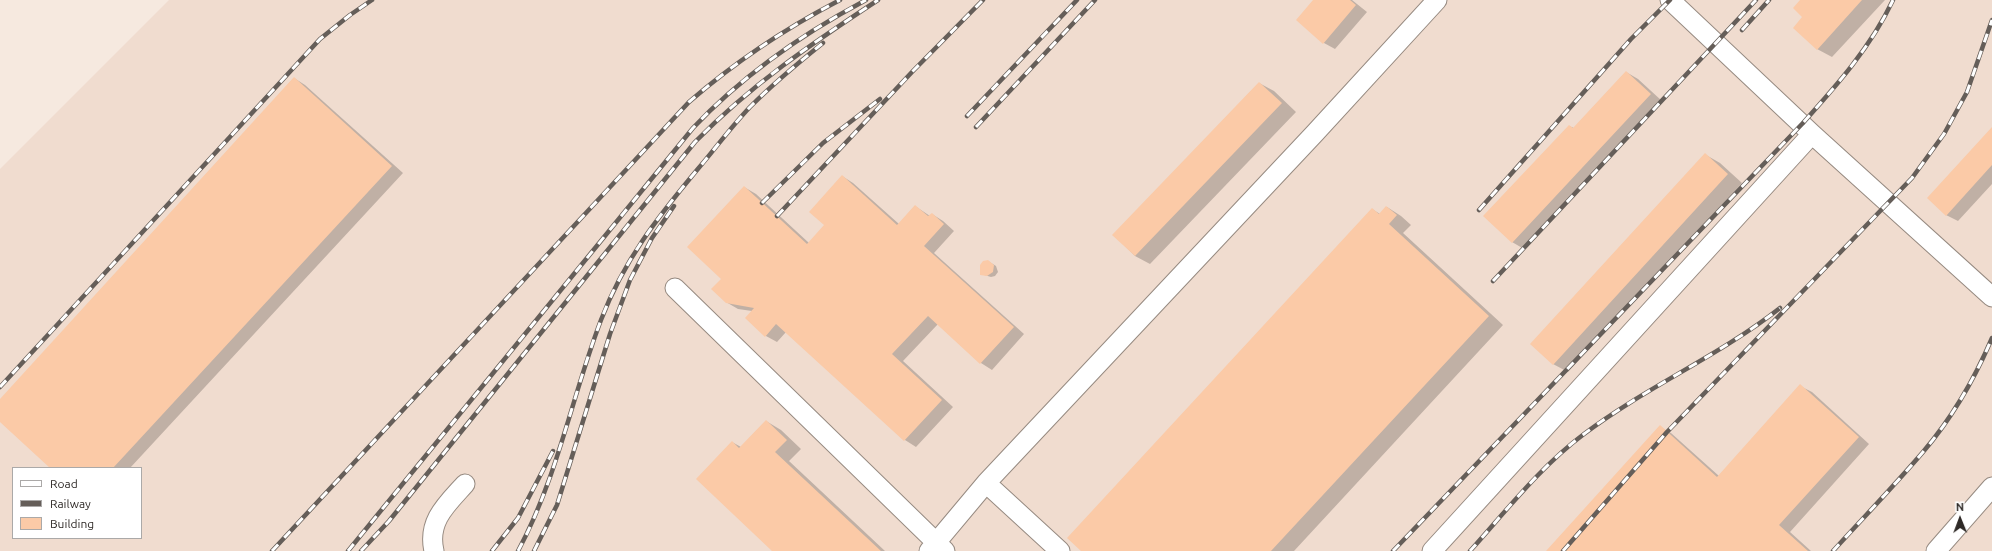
<!DOCTYPE html>
<html>
<head>
<meta charset="utf-8">
<style>
	body { margin:0 }
	#map { position:relative; width:1992px; height:551px; overflow:hidden; background:#f6e9df; font-family:Ubuntu,sans-serif }
	canvas { display:block }
	.legend { position:absolute; left:12px; top:467px; width:130px; height:72px; box-sizing:border-box; background:#fff; border:1px solid #aba9a8; margin:0; padding:5px 7px; list-style:none; font-size:12px; color:#2e2926 }
	.legend li { display:flex; align-items:center; gap:8px; height:20px }
	.legend b { width:20px; border:1px solid #aba9a8 }
	.north { position:absolute; left:1940px; top:499px; width:40px; height:40px; -webkit-text-stroke:3px #fff; paint-order:stroke; rotate:359deg; font-size:11px; font-weight:700; line-height:16px; text-align:center; color:#2e2926 }
	.north::after { content:''; display:block; margin:auto; width:14px; height:18px; background:#2e2926; clip-path:polygon(50% 0,100% 100%,50% 72%,0 100%) }
</style>
</head>
<body>
<div id="map">
<canvas width="1992" height="551"></canvas>
<ul class="legend">
<li><b style="height:5px;background:#fff"></b>Road</li>
<li><b style="height:5px;background:#655e59"></b>Railway</li>
<li><b style="height:11px;background:#fbcaa7"></b>Building</li>
</ul>
<div class="north">N</div>
</div>
<script>
const g = document.querySelector('canvas').getContext('2d');
g.lineJoin = 'round';
function fillPath(path, color) {
  g.fillStyle = color;
  g.fill(path, 'evenodd');
}
function stroke(path, color, width, dash) {
  g.strokeStyle = color;
  g.lineWidth = width;
  g.lineCap = dash ? 'butt' : 'round';
  g.setLineDash(dash || []);
  g.stroke(path);
}
const built = new Path2D(`
	M 169,0 L 1992,0 L 1992,551 L 0,551 L 0,169 ZM 13,468 L 141,468 L 141,538 L 13,538 Z`);
const shadow = new Path2D(`
	M 1314,0 L 1352,0 L 1367,12 L 1335,49 L 1324,43 Z
	M 1802,0 L 1885,0 L 1832,57 L 1817,49 L 1804,17 Z
	M 1626,72 L 1638,79 L 1662,101 L 1524,249 L 1512,242 L 1569,126 L 1574,128 Z
	M 294,78 L 305,85 L 403,173 L 130,468 L 52,468 L 0,421 L 0,401 Z
	M 1259,83 L 1274,91 L 1296,112 L 1150,264 L 1135,256 L 1114,235 Z
	M 1992,136 L 1992,184 L 1958,221 L 1946,215 Z
	M 1706,155 L 1720,163 L 1742,183 L 1568,372 L 1553,364 Z
	M 842,176 L 853,183 L 899,224 L 915,206 L 930,216 L 932,214 L 943,221 L 954,231 L 934,253 L 1024,334 L 992,370 L 981,363 L 938,324 L 903,361 L 953,407 L 916,447 L 905,440 L 786,332 L 777,342 L 766,336 L 752,311 L 738,309 L 726,302 L 722,279 L 744,187 L 756,194 L 809,243 L 826,225 Z
	M 1387,207 L 1401,216 L 1411,225 L 1403,233 L 1503,325 L 1294,551 L 1083,551 L 1372,209 L 1380,214 Z
	M 988,261 L 996,266 L 998,272 L 995,276 L 991,277 L 981,274 Z
	M 1800,386 L 1812,392 L 1869,444 L 1790,532 L 1811,551 L 1547,551 L 1660,427 L 1671,433 L 1719,476 Z
	M 766,421 L 781,430 L 801,449 L 789,461 L 885,551 L 774,551 L 732,442 L 741,447 Z`);
const building = new Path2D(`
	M 1313,0 L 1350,0 L 1356,5 L 1323,44 L 1296,20 Z
	M 1800,0 L 1862,0 L 1817,50 L 1793,28 L 1802,17 L 1793,8 Z
	M 1626,71 L 1651,94 L 1512,243 L 1483,216 L 1569,125 L 1573,128 Z
	M 294,77 L 392,166 L 113,468 L 50,468 L 0,422 L 0,399 Z
	M 1259,82 L 1282,103 L 1135,256 L 1112,235 Z
	M 1992,127 L 1992,165 L 1946,216 L 1927,198 Z
	M 1705,153 L 1728,174 L 1553,365 L 1530,344 Z
	M 842,175 L 897,225 L 915,205 L 928,216 L 932,213 L 944,224 L 924,246 L 1014,327 L 980,364 L 928,316 L 892,354 L 942,400 L 904,441 L 776,324 L 765,337 L 745,318 L 754,308 L 726,303 L 711,289 L 721,279 L 687,247 L 744,186 L 807,244 L 824,225 L 809,212 Z
	M 1386,206 L 1397,215 L 1389,224 L 1489,316 L 1271,551 L 1081,551 L 1067,538 L 1372,208 L 1379,214 Z
	M 988,260 L 994,265 L 993,272 L 987,276 L 980,275 L 980,265 L 983,261 Z
	M 1800,384 L 1859,437 L 1779,525 L 1808,551 L 1546,551 L 1660,425 L 1717,477 Z
	M 766,420 L 787,440 L 775,452 L 881,551 L 772,551 L 696,479 L 732,441 L 739,448 Z`);
const minor = new Path2D(`
	M 1670,0 L 1812,134 L 1992,297
	M 675,288 L 945,551
	M 986,483 L 1060,551
	M 434,551 C 427,521 447,504 465,484
	M 929,551 L 986,483 L 1315,133 L 1437,0
	M 1432,551 L 1812,134
	M 1936,551 L 1992,487`);
const rail = new Path2D(`
	M 1742,30 L 1769,0
	M 967,116 L 1077,0
	M 976,127 L 1095,0
	M 762,203 L 823,143 L 880,99
	M 1479,210 L 1631,39 L 1670,0
	M 777,216 L 912,72 L 983,0
	M 1493,281 L 1756,0
	M 0,387 L 320,39 L 350,15 L 372,0
	M 272,551 L 689,102 C 735,62 786,28 840,0
	M 348,551 L 693,128 C 742,76 802,34 866,0
	M 361,551 L 389,521 L 695,142 C 752,84 811,44 878,0
	M 492,551 L 518,518 L 553,451
	M 518,551 C 557,479 572,396 601,320 C 624,260 657,218 697,170 C 715,149 731,127 750,107 C 773,84 798,63 823,43
	M 534,551 L 557,505 L 610,334 L 630,280 L 652,238 L 674,206
	M 1393,551 L 1802,124 C 1836,86 1871,47 1893,0
	M 1470,551 C 1506,511 1541,466 1584,434 C 1646,387 1719,356 1780,308
	M 1563,551 L 1667,432 L 1912,178 L 1944,134 L 1967,92 L 1992,20
	M 1833,551 C 1863,518 1894,486 1923,452 C 1952,418 1975,378 1992,338`);
fillPath(built, '#f0dccf');
fillPath(shadow, '#0003');
fillPath(building, '#fbcaa7');
stroke(minor, '#968a81', 21);
stroke(minor, '#fff', 19);
stroke(rail, '#655e59', 4.5);
stroke(rail, '#fff', 3, [9]);
</script>
</body>
</html>
